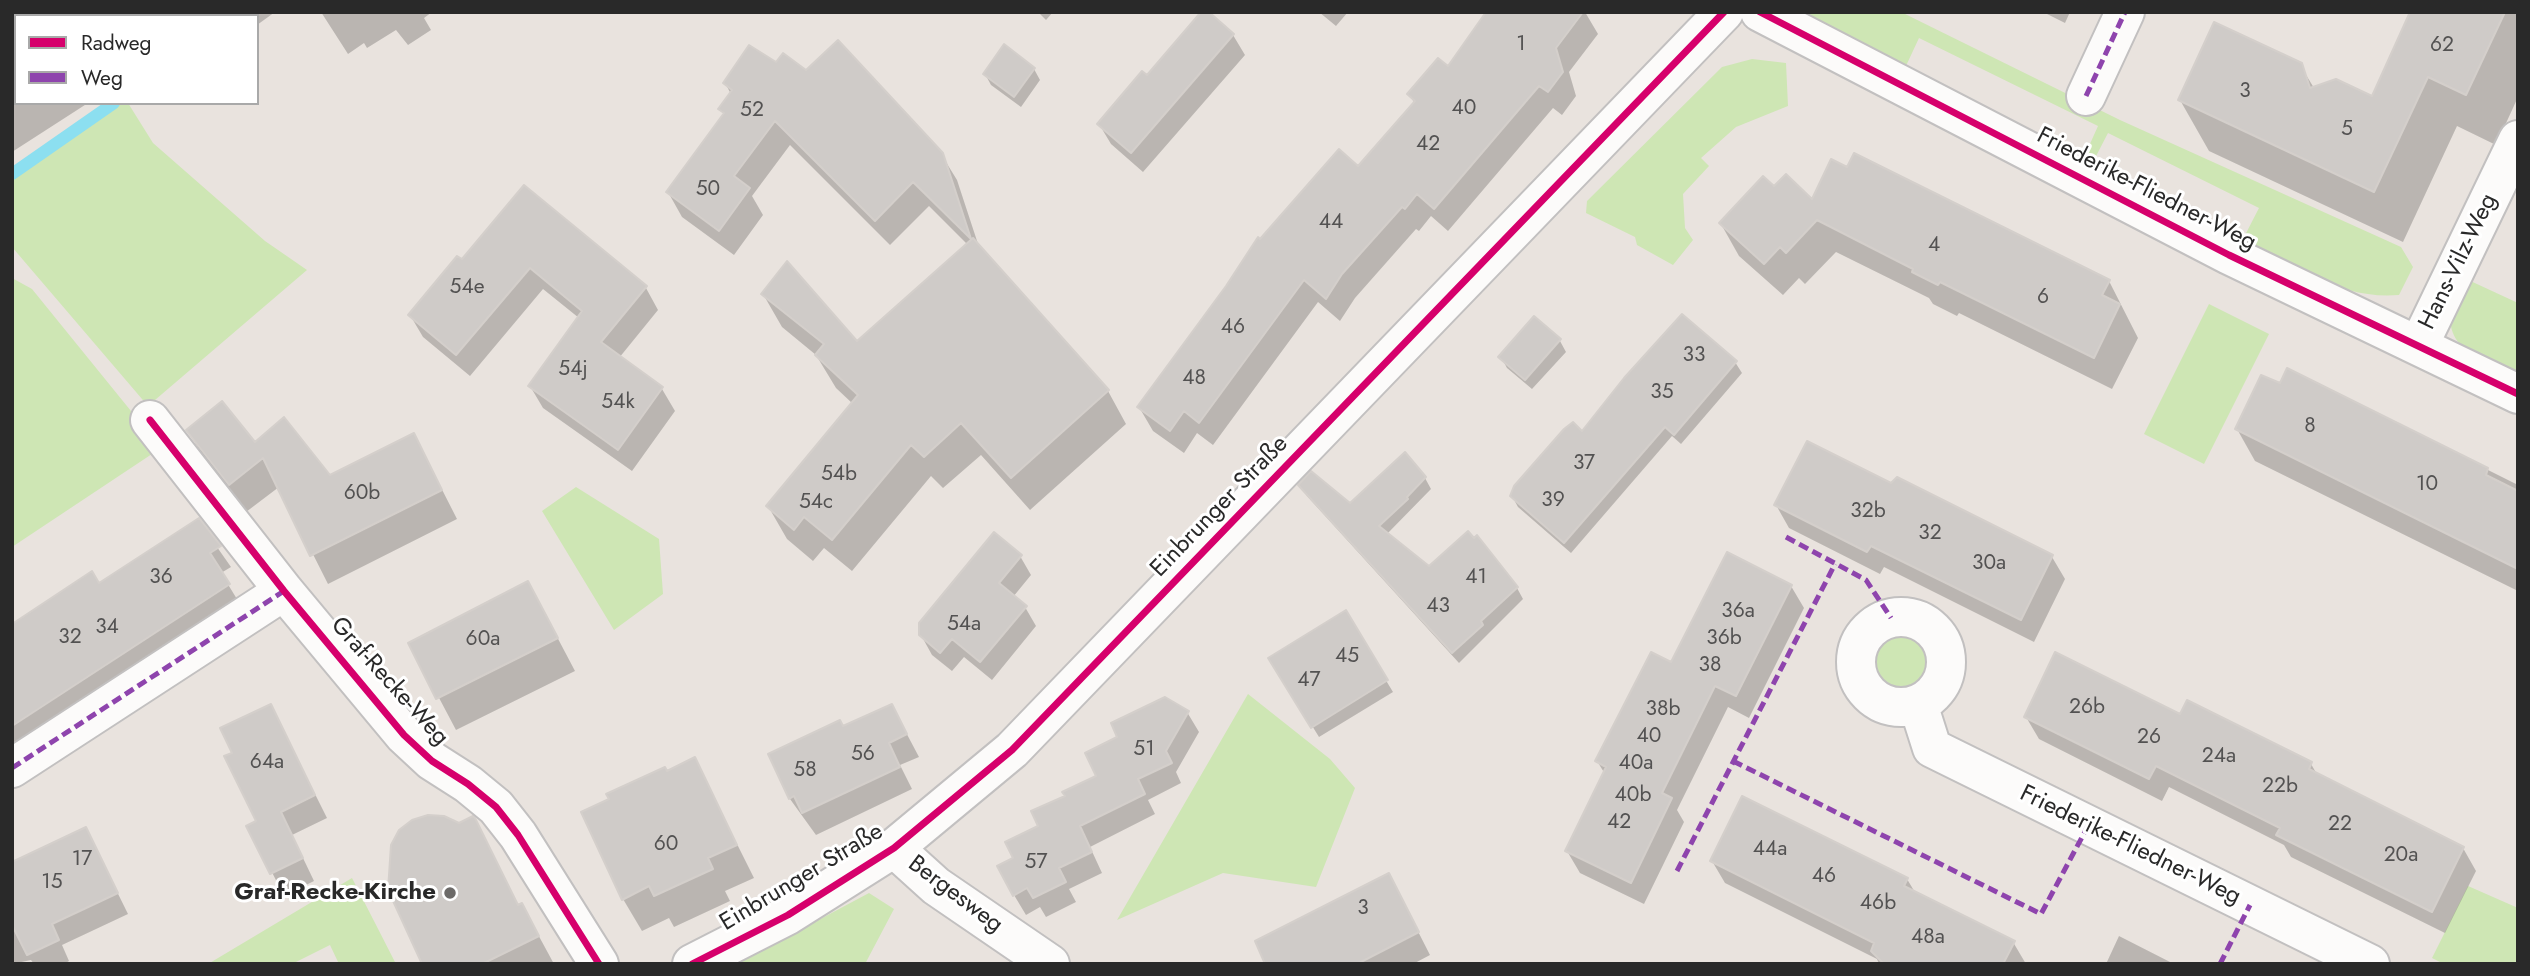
<!DOCTYPE html>
<html>
<head>
<meta charset="utf-8">
<style>
	body { margin:0 }
	#map { position:relative; width:2530px; height:976px; overflow:hidden; background:#e9e3de; font-family:Jost,sans-serif }
	canvas { display:block }
	.frame { position:absolute; inset:0; border:14px solid #292929; pointer-events:none }
	.legend { position:absolute; left:14px; top:14px; width:245px; height:91px; box-sizing:border-box; background:#fff; border:2px solid #a9a9a9; margin:0; padding:9px 12px; list-style:none; font-size:21px; color:#292929 }
	.legend li { display:flex; align-items:center; gap:14px; height:35px }
	.legend b { width:35px; border:2px solid #a9a9a9 }
</style>
</head>
<body>
<div id="map">
<canvas width="2530" height="976"></canvas>
<div class="frame"></div>
<ul class="legend">
<li><b style="height:9px;background:#d6006c"></b>Radweg</li>
<li><b style="height:9px;background:#8e44ad"></b>Weg</li>
</ul>
</div>
<script>
const g = document.querySelector('canvas').getContext('2d');
g.lineJoin = 'round';
function fillPath(path, color) {
  g.fillStyle = color;
  g.fill(path, 'evenodd');
}
function stroke(path, color, width, dash) {
  g.strokeStyle = color;
  g.lineWidth = width;
  g.lineCap = dash ? 'butt' : 'round';
  g.setLineDash(dash || []);
  g.stroke(path);
}
function write(font, color, halo, rows, align = 'center') {
  g.font = font + ' Jost,sans-serif';
  g.lineWidth = 6;
  g.setLineDash([]);
  g.textBaseline = 'middle';
  g.strokeStyle = halo;
  g.fillStyle = color;
  for (const [text, x, y, turn = 0] of rows) {
    g.save();
    g.translate(x, y);
    g.rotate((+turn || 0) * Math.PI / 180);
    g.textAlign = isNaN(turn) ? turn : align;
    if (halo) g.strokeText(text, 0, 0);
    g.fillText(text, 0, 0);
    g.restore();
  }
}
const green = new Path2D(`
	M 1795,12 L 1901,12 L 2120,120 L 2401,247 L 2413,267 L 2399,295 C 2341,300 2292,266 2242,241 L 2259,208 L 2108,133 L 2094,160 L 2085,155 L 2098,126 L 1919,38 L 1905,68 Z
	M 1752,59 L 1786,63 L 1788,106 L 1736,127 L 1701,158 L 1709,166 L 1683,194 L 1685,228 L 1693,240 L 1673,265 L 1637,245 L 1635,237 L 1586,213 L 1587,201 L 1722,67 Z
	M 120,103 L 128,103 L 153,143 L 265,241 L 307,270 L 148,406 L 12,247 L 12,178 Z
	M 12,278 L 32,289 L 161,448 L 12,547 Z
	M 2464,278 L 2518,303 L 2518,379 C 2493,366 2445,351 2451,314 C 2453,302 2460,289 2464,278 Z
	M 2209,304 L 2269,334 L 2204,464 L 2144,434 Z
	M 576,487 L 659,539 L 663,594 L 614,630 L 542,511 Z
	M1872 663a29 29 0 1 1 58 0a29 29 0 1 1-58 0Z
	M 1248,694 L 1330,759 L 1355,788 L 1316,887 L 1223,873 L 1117,920 Z
	M 352,878 L 396,964 L 339,964 L 330,945 L 292,964 L 208,964 Z
	M 2468,886 L 2518,908 L 2518,964 L 2444,964 L 2432,958 Z
	M 869,893 L 894,909 L 865,964 L 736,964 Z`);
const shadow = new Path2D(`
	M 68,12 L 275,12 L 257,25 L 257,16 L 63,16 Z
	M 321,12 L 432,12 L 424,18 L 431,30 L 408,45 L 396,30 L 367,48 L 364,43 L 348,54 Z
	M 1038,12 L 1053,12 L 1046,20 Z
	M 1319,12 L 1348,12 L 1336,26 Z
	M 1516,12 L 1585,12 L 1598,34 L 1569,72 L 1576,96 L 1562,115 L 1553,108 L 1448,231 L 1431,216 L 1419,231 L 1416,229 L 1355,298 L 1340,321 L 1318,302 L 1213,445 L 1197,433 L 1184,453 L 1153,431 L 1139,407 L 1260,242 L 1359,169 L 1415,104 L 1409,94 L 1448,68 Z
	M 2043,12 L 2070,12 L 2065,23 Z
	M 2412,12 L 2518,12 L 2518,97 L 2496,145 L 2457,126 L 2403,242 L 2209,151 L 2180,100 L 2300,65 L 2314,88 L 2373,98 Z
	M 1233,35 L 1245,55 L 1143,172 L 1111,144 L 1099,124 L 1147,77 Z
	M 16,51 L 16,103 L 88,103 L 12,152 L 12,54 Z
	M 777,65 L 806,72 L 941,154 L 957,180 L 979,247 L 1108,391 L 1126,424 L 1030,510 L 981,455 L 943,488 L 931,476 L 852,571 L 824,548 L 813,561 L 787,539 L 768,506 L 853,404 L 836,388 L 816,355 L 782,327 L 763,294 L 857,343 L 968,245 L 929,206 L 890,245 L 790,145 L 752,196 L 763,215 L 734,255 L 682,217 L 668,192 L 724,115 L 721,109 L 731,94 L 725,83 Z
	M 1034,69 L 1040,80 L 1021,107 L 991,85 L 985,74 Z
	M 524,187 L 646,288 L 658,310 L 619,358 L 662,389 L 675,411 L 632,471 L 543,408 L 530,386 L 579,318 L 543,289 L 470,376 L 423,337 L 410,315 L 463,262 Z
	M 1774,189 L 2109,281 L 2138,338 L 2112,389 L 1959,313 L 1957,316 L 1933,304 L 1929,298 L 1836,252 L 1805,284 L 1799,278 L 1783,295 L 1739,256 L 1721,224 Z
	M 1535,318 L 1560,341 L 1566,352 L 1532,389 L 1507,368 L 1501,357 Z
	M 1735,362 L 1742,373 L 1681,444 L 1672,436 L 1571,553 L 1518,507 L 1512,496 L 1583,434 Z
	M 2288,370 L 2518,485 L 2518,591 L 2255,461 L 2237,429 L 2280,385 Z
	M 188,431 L 255,444 L 330,477 L 429,464 L 457,519 L 328,584 L 279,487 L 246,512 L 205,459 Z
	M 1425,478 L 1431,489 L 1387,534 L 1429,568 L 1517,588 L 1523,599 L 1459,663 L 1307,496 L 1300,485 L 1351,505 Z
	M 1892,485 L 2052,557 L 2065,579 L 2034,642 L 1884,567 L 1880,574 L 1789,528 L 1776,505 Z
	M 198,520 L 231,567 L 221,573 L 240,604 L 12,753 L 12,642 Z
	M 1020,556 L 1031,575 L 1013,597 L 1025,607 L 1036,626 L 992,680 L 964,657 L 952,671 L 932,655 L 921,635 Z
	M 1791,586 L 1804,608 L 1749,718 L 1728,707 L 1677,810 L 1684,822 L 1644,904 L 1580,873 L 1567,851 L 1605,774 L 1597,761 L 1672,665 Z
	M 1345,613 L 1393,692 L 1319,737 L 1270,658 Z
	M 546,616 L 575,671 L 456,730 L 410,643 Z
	M 271,706 L 327,818 L 292,835 L 314,881 L 284,896 L 249,827 L 258,822 L 234,754 Z
	M 892,706 L 919,757 L 900,765 L 912,789 L 816,835 L 790,799 L 771,755 Z
	M 1187,712 L 1199,732 L 1176,772 L 1181,783 L 1148,800 L 1155,814 L 1090,847 L 1102,873 L 1069,889 L 1076,902 L 1046,917 L 1040,907 L 1026,915 L 1014,895 L 1015,859 L 1041,826 L 1067,797 Z
	M 2181,716 L 2311,764 L 2318,776 L 2463,848 L 2476,871 L 2445,933 L 2291,857 L 2284,845 L 2169,787 L 2162,801 L 2039,739 L 2026,717 Z
	M 695,760 L 754,878 L 725,891 L 730,901 L 674,927 L 669,918 L 642,931 L 623,899 L 667,773 Z
	M 472,819 L 519,906 L 522,905 L 554,964 L 424,964 L 459,825 Z
	M 86,829 L 128,914 L 62,945 L 69,961 L 64,964 L 34,964 L 31,960 L 12,964 L 12,864 Z
	M 1712,861 L 1907,879 L 1916,894 L 2013,942 L 2026,964 L 1879,964 L 1877,959 L 1725,883 Z
	M 1401,898 L 1430,955 L 1413,964 L 1269,964 Z
	M 2119,936 L 2174,964 L 2106,964 Z`);
const stream = new Path2D(`
	M 237,16 L 242,12
	M 12,174 L 114,103`);
const building = new Path2D(`
	M 1201,12 L 1209,12 L 1234,34 L 1131,153 L 1097,124 L 1142,71 L 1147,75 Z
	M 1486,12 L 1583,12 L 1556,48 L 1563,72 L 1548,92 L 1539,86 L 1434,209 L 1417,194 L 1405,209 L 1402,207 L 1342,274 L 1326,299 L 1304,280 L 1199,423 L 1184,411 L 1170,431 L 1137,407 L 1226,286 L 1258,237 L 1260,239 L 1339,149 L 1358,166 L 1415,101 L 1407,94 L 1438,58 L 1448,66 Z
	M 2410,12 L 2505,12 L 2466,95 L 2428,77 L 2374,192 L 2178,100 L 2214,22 L 2302,63 L 2310,88 L 2336,79 L 2372,96 Z
	M 838,40 L 943,153 L 971,239 L 913,182 L 875,221 L 775,121 L 734,176 L 750,188 L 719,231 L 666,192 L 724,113 L 718,109 L 732,90 L 723,83 L 749,45 L 776,62 L 783,53 L 806,70 Z
	M 1004,44 L 1035,68 L 1014,97 L 983,74 Z
	M 1854,153 L 2110,280 L 2102,295 L 2120,304 L 2094,358 L 1940,282 L 1938,285 L 1912,272 L 1913,269 L 1817,220 L 1786,253 L 1780,247 L 1764,264 L 1719,223 L 1763,176 L 1774,186 L 1786,174 L 1812,199 L 1831,159 L 1847,167 Z
	M 524,185 L 647,286 L 601,342 L 663,387 L 618,450 L 528,386 L 582,311 L 530,268 L 456,355 L 408,315 L 457,256 L 462,259 Z
	M 973,238 L 1109,390 L 1011,478 L 961,423 L 924,457 L 911,445 L 832,540 L 804,517 L 794,530 L 766,506 L 858,395 L 815,355 L 824,344 L 761,294 L 787,261 L 857,341 Z
	M 1682,314 L 1737,361 L 1674,435 L 1665,427 L 1564,543 L 1510,496 L 1514,486 L 1564,429 L 1573,422 L 1582,431 L 1624,378 Z
	M 1534,316 L 1561,339 L 1525,380 L 1498,357 Z
	M 2287,368 L 2488,468 L 2486,475 L 2518,491 L 2518,569 L 2235,429 L 2261,375 L 2280,383 Z
	M 222,401 L 255,442 L 284,417 L 330,475 L 414,433 L 442,490 L 310,556 L 263,458 L 229,485 L 186,430 Z
	M 1807,441 L 1891,483 L 1897,477 L 2053,555 L 2021,620 L 1871,546 L 1867,552 L 1774,505 Z
	M 1405,452 L 1426,477 L 1407,497 L 1408,499 L 1379,526 L 1429,566 L 1468,531 L 1474,538 L 1477,535 L 1518,587 L 1481,621 L 1483,625 L 1452,653 L 1298,485 L 1311,471 L 1350,503 Z
	M 199,518 L 221,546 L 210,553 L 230,584 L 12,726 L 12,624 L 92,571 L 99,583 Z
	M 994,532 L 1022,555 L 999,583 L 1027,606 L 980,662 L 952,639 L 940,653 L 919,635 L 919,623 Z
	M 1727,552 L 1792,585 L 1736,696 L 1715,686 L 1662,793 L 1672,798 L 1631,883 L 1565,851 L 1606,767 L 1595,761 L 1651,652 L 1671,662 Z
	M 528,581 L 558,638 L 436,699 L 408,643 Z
	M 1346,610 L 1388,680 L 1311,728 L 1268,658 Z
	M 2055,652 L 2180,714 L 2187,700 L 2312,762 L 2309,769 L 2464,847 L 2432,912 L 2276,835 L 2280,828 L 2156,766 L 2149,779 L 2024,717 Z
	M 1165,697 L 1189,711 L 1166,751 L 1172,763 L 1138,779 L 1145,794 L 1080,826 L 1092,852 L 1059,868 L 1066,882 L 1033,898 L 1027,888 L 1013,896 L 997,866 L 1013,858 L 1005,842 L 1038,826 L 1031,811 L 1065,796 L 1062,792 L 1096,776 L 1085,753 L 1117,737 L 1111,723 Z
	M 271,704 L 315,795 L 281,812 L 303,858 L 270,874 L 246,826 L 256,821 L 224,756 L 232,753 L 220,728 Z
	M 892,704 L 907,734 L 889,743 L 900,767 L 802,813 L 794,796 L 789,799 L 768,754 L 840,720 L 843,726 Z
	M 695,757 L 737,845 L 708,858 L 713,869 L 654,896 L 649,886 L 622,900 L 581,812 L 609,799 L 606,794 L 665,767 L 667,771 Z
	M 1742,796 L 1908,878 L 1904,886 L 2015,941 L 2003,964 L 1884,964 L 1871,951 L 1874,943 L 1710,861 Z
	M 428,815 L 444,816 L 459,823 L 473,816 L 475,818 L 518,905 L 522,903 L 539,936 L 482,964 L 422,964 L 388,890 L 391,845 L 399,830 L 412,820 Z
	M 86,827 L 118,893 L 52,924 L 59,940 L 27,955 L 12,925 L 12,862 Z
	M 1389,873 L 1419,932 L 1357,964 L 1265,964 L 1255,941 Z`);
const street = new Path2D(`
	M 1760,12 L 2229,255 L 2518,394
	M 17,16 L 22,12
	M 2086,96 L 2125,12
	M 2419,345 L 2518,140
	M 150,420 L 284,591 L 404,735 L 432,761 L 468,784 L 496,807 L 518,835 L 599,964
	M1856 662a45 45 0 1 1 90 0a45 45 0 1 1-90 0Z
	M 1918,704 L 1932,748 L 2370,964
	M 12,768 L 284,591
	M 894,848 L 936,886 L 1050,964`);
const secondary = new Path2D(`
	M 692,964 L 788,915 L 894,848 L 1012,750 L 1724,12`);
const quiet = new Path2D(`
	M 2086,96 L 2125,12
	M 1786,537 L 1866,580 L 1891,618
	M 1733,761 L 2041,914 L 2088,826
	M 12,768 L 284,591
	M 1677,871 L 1835,564
	M 2220,964 L 2250,905`);
const cycleway = new Path2D(`
	M 1760,12 L 2229,255 L 2518,394
	M 150,420 L 284,591 L 404,735 L 432,761 L 468,784 L 496,807 L 518,835 L 599,964
	M 692,964 L 788,915 L 894,848 L 1012,750 L 1724,12`);
const markers = [
	[450,893,7,"#6c6a68"]
];
const numberNames = [
	["1",1521,45],
	["62",2442,46],
	["3",2245,92],
	["40",1464,109],
	["52",752,111],
	["5",2347,130],
	["42",1428,145],
	["50",708,190],
	["44",1331,223],
	["4",1934,246],
	["54e",467,288],
	["6",2043,298],
	["46",1233,328],
	["33",1694,356],
	["54j",573,370],
	["48",1194,379],
	["35",1662,393],
	["54k",618,403],
	["8",2310,427],
	["37",1584,464],
	["54b",839,475],
	["10",2427,485],
	["60b",362,494],
	["39",1553,501],
	["54c",816,503],
	["32b",1868,512],
	["32",1930,534],
	["30a",1989,564],
	["36",161,578],
	["41",1476,578],
	["43",1438,607],
	["36a",1738,612],
	["54a",964,625],
	["34",107,628],
	["32",70,638],
	["36b",1724,639],
	["60a",483,640],
	["45",1347,657],
	["38",1710,666],
	["47",1309,681],
	["26b",2087,708],
	["38b",1663,710],
	["40",1649,737],
	["26",2149,738],
	["51",1144,750],
	["56",863,755],
	["24a",2219,757],
	["64a",267,763],
	["40a",1636,764],
	["58",805,771],
	["22b",2280,787],
	["40b",1633,796],
	["42",1619,823],
	["22",2340,825],
	["60",666,845],
	["44a",1770,850],
	["20a",2401,856],
	["17",82,860],
	["57",1036,863],
	["46",1824,877],
	["15",52,883],
	["46b",1878,904],
	["3",1363,909],
	["48a",1928,938]
];
const streetNames = [
	["Friederike-Fliedner-Weg",2146,190,27],
	["Hans-Vilz-Weg",2459,262,-64],
	["Einbrunger Straße",1220,507,-46],
	["Graf-Recke-Weg",389,682,48],
	["Friederike-Fliedner-Weg",2130,846,26],
	["Einbrunger Straße",802,878,-31],
	["Bergesweg",955,895,37]
];
const poiNames = [
	["Graf-Recke-Kirche",436,893]
];
fillPath(green, '#cee6b4');
fillPath(shadow, '#0003');
stroke(stream, '#8cdff0', 12);
fillPath(building, '#cfcbc8');
stroke(building, '#d4cfcb', 2);
stroke(street, '#c2c0c0', 42);
stroke(secondary, '#c2c0c0', 42);
stroke(street, '#fcfbfa', 38);
stroke(secondary, '#fcfbfa', 38);
stroke(quiet, '#8e44ad', 5, [10, 5]);
stroke(cycleway, '#d6006c', 7);
for (const [x, y, r, color] of markers) {
  const dot = new Path2D();
  dot.arc(x, y, r, 0, 2 * Math.PI);
  g.fillStyle = color;
  g.fill(dot);
  stroke(dot, '#fff', 2.5);
}
write('21px', '#535252', null, numberNames);
write('24px', '#292929', '#fff', streetNames);
write('bold 24px', '#292929', '#fff', poiNames, 'right');
</script>
</body>
</html>
